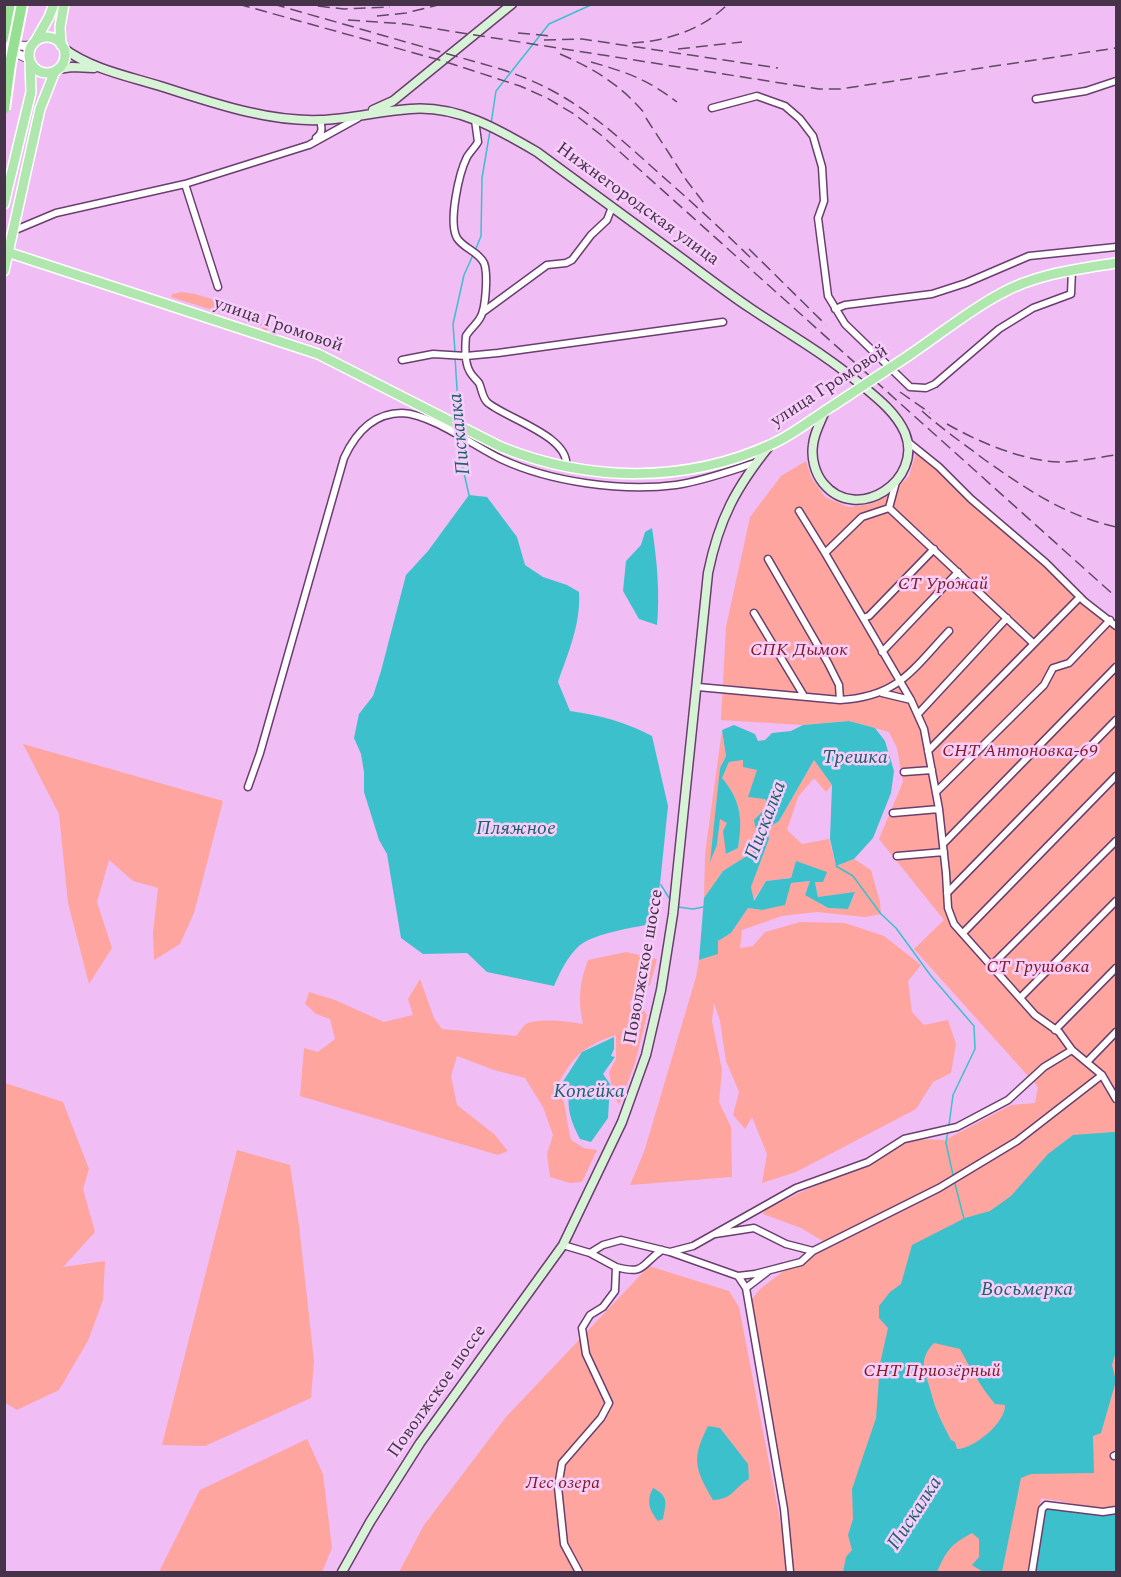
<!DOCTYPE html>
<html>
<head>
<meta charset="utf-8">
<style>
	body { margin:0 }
	#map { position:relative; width:1121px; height:1577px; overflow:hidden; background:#f0bdf5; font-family:Spectral,serif }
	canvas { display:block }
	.frame { position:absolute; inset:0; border:6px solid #473349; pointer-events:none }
</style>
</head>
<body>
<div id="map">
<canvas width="1121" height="1577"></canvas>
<div class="frame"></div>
</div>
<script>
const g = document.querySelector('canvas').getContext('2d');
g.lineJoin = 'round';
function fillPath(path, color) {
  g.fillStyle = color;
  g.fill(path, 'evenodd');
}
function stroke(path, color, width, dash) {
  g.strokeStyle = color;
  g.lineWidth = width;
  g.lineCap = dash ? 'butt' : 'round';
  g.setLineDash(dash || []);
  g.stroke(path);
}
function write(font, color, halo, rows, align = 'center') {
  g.font = font + ' Spectral,serif';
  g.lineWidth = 5;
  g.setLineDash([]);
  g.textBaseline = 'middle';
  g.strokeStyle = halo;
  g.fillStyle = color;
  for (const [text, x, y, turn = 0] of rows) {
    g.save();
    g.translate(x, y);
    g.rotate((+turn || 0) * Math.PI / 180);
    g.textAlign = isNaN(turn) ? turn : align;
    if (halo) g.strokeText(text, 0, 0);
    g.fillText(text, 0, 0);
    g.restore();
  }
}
const green = new Path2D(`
	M 182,292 L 195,294 L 245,309 L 268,327 L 267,331 L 262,329 L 263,326 L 171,297 L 172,294 Z
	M 917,450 L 1070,586 L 1116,623 L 1116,1506 L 1104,1509 L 1041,1498 L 1032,1572 L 794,1572 L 750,1302 L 760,1289 L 823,1241 L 801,1228 L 763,1214 L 765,1210 L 799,1193 L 868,1163 L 907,1139 L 945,1140 L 1011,1105 L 1035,1103 L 1038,1087 L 914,949 L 944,920 L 879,839 L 903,782 L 897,748 L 889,732 L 849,721 L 803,725 L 721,720 L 726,627 L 750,517 L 781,476 L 806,461 L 811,477 L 825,497 L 848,507 L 871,504 L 891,494 L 909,476 Z
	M 722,730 L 726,756 L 720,768 L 711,859 L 717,845 L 720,818 L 728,823 L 727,854 L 738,848 C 743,820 741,800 722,778 L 729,762 L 744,760 L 757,770 L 765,799 L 770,805 L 757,834 L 754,852 L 723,871 L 704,898 L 705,854 Z
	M 23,744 L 223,801 L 194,913 L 180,944 L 154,960 L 153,933 L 158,888 L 133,881 L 109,860 L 97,902 L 112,948 L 89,984 L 68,903 L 59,814 Z
	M 814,760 L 832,785 L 826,792 L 814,778 L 798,797 L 787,830 L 802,844 L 829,839 L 836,866 L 854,859 L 871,870 L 880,902 L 881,914 L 865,917 L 817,912 L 782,916 L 742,930 L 740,948 L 753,946 L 765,932 L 800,922 L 845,923 L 884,936 L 921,965 L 908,981 L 912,1012 L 924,1025 L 948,1020 L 956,1044 L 951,1073 L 933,1082 L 916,1109 L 796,1172 L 762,1183 L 767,1154 L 752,1117 L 745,1129 L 733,1115 L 739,1092 L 726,1061 L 720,1021 L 714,1003 L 712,1021 L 722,1070 L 719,1102 L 731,1127 L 732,1177 L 630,1185 L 644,1152 L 696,977 L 699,960 L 718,954 L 718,941 L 731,933 L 748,908 L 762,910 L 791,883 L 811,881 L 805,894 L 827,908 L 848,909 L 855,893 L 818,897 L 815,881 L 796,862 L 791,878 L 766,881 L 753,901 L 751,887 L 769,839 L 767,829 L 779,821 Z
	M 626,952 L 657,959 L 650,985 L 635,993 L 629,1004 L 643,1009 L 647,1015 L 635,1063 L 619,1105 L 613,1094 L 609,1072 L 616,1059 L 616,1035 C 584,1046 574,1055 558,1084 C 566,1101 566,1121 571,1140 L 584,1148 L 597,1150 L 582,1182 L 570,1183 L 550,1177 L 547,1154 L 553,1135 L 543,1107 L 525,1078 L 494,1070 L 457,1056 L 451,1076 L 457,1105 L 494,1134 L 508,1151 L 498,1155 L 300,1096 L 304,1048 L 318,1052 L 335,1039 L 330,1019 L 316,1014 L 305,1004 L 309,992 L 335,1000 L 384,1022 L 413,1015 L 408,999 L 420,979 L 434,1018 L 442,1029 L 516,1036 C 519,1033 522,1027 525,1025 C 536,1017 570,1022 583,1024 C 578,1001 579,983 588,960 Z
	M 5,1083 L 63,1102 L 89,1169 L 83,1189 L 95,1232 L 63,1267 L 105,1261 L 103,1300 L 88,1341 L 59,1390 L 17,1410 L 4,1402 Z
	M 237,1150 L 290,1165 L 299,1225 L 314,1361 L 311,1398 L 205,1446 L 162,1445 Z
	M 649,1266 L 729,1291 L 739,1307 L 790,1572 L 399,1572 L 424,1525 L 506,1417 Z
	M 307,1439 L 323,1474 L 332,1548 L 322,1572 L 159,1572 L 200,1490 Z`);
const water = new Path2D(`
	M 469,495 L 487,497 L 517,537 L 525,565 L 543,577 L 567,585 L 579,592 C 581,624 568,653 558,682 L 570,711 C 600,715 625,722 652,736 L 668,806 L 660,884 L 651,924 C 632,928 594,933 579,946 C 568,956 560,972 554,986 L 487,972 L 467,953 L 423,954 L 401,938 L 387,854 L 379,840 L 364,792 L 364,772 L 361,754 L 354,738 L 359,714 L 373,696 L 381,671 L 406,575 L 428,551 Z
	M 652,528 C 657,560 660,593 657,625 L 639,619 L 623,591 L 626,561 L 641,545 L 645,532 Z
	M 849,721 L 875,728 L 885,741 L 894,771 L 891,793 L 873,838 L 854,859 L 836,866 L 830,839 L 832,785 L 814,760 L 779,821 L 767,829 L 769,839 L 751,887 L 754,901 L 766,881 L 791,878 L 796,861 L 827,872 L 823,882 L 815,882 L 818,897 L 855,892 L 848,909 L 828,908 L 805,895 L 810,881 L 791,883 L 785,905 L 762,910 L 748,908 L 731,933 L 718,941 L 718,954 L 699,960 L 704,898 L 723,871 L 753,852 L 751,840 L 757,834 L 754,820 L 769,805 L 765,799 L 748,797 L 757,770 L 743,767 L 743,760 L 729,762 L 722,778 C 741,800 743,820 738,848 L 726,854 L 723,831 L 727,823 L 720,819 L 717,845 L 710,862 L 720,768 L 726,756 L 722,730 L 734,725 L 755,734 L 758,741 L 765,740 L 772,733 L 791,731 L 803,725 Z
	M 614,1037 L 614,1049 L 611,1056 L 615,1057 L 603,1074 L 610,1084 L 608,1118 L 591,1142 L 580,1139 C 571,1122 567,1110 569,1091 L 562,1083 L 582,1052 Z
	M 1114,1132 L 1116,1133 L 1116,1352 L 1112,1365 L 1116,1381 L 1101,1433 L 1093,1436 L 1094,1473 L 1031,1474 L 1021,1478 L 1002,1572 L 983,1572 L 972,1565 L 979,1557 L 979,1539 L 972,1533 C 950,1545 947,1550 937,1572 L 843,1572 L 846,1557 L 852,1550 L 848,1535 L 853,1519 L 852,1489 L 876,1418 L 880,1364 L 888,1328 L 879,1318 L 879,1306 L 890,1292 L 901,1284 L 912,1245 L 965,1218 L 990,1211 L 1011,1196 L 1048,1154 L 1073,1135 ZM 934,1343 L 960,1349 C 970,1368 981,1387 995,1404 L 1005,1405 C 1006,1422 974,1449 957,1449 L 955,1442 L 951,1440 C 944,1426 936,1412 932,1396 C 928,1376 915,1362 934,1343 Z
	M 708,1426 L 720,1428 L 748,1464 L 749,1479 C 733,1488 734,1499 713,1500 C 695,1469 691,1459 708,1426 Z
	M 653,1488 C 669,1496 666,1503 663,1519 L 658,1521 C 649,1510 646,1501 653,1488 Z
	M 1049,1509 L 1104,1516 L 1116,1514 L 1116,1572 L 1036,1572 L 1043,1513 Z`);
const stream = new Path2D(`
	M 491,124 L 496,91 L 549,24 L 593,4
	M 475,251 L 481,236 L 482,178 L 490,131
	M 455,352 L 453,324 L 464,275 L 473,255
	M 455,357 L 459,421
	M 460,438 L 461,460 L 469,495
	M 837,864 L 836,866 L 853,876 L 881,914 L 896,928 L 931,976 L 974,1026 L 975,1049 L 953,1095 L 949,1125
	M 661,885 L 671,901
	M 678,907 L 693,909 L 703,907
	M 948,1130 L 946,1143 L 953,1175
	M 954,1180 L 964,1219`);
const minor = new Path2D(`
	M 1036,99 L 1086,91 L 1116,81
	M 712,108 L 757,96 L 785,106 L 800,119 L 813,136 L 822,167 L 824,201 L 818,218 L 828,296 L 845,324 L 910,387 L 926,388 L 935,384 L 999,329 L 1033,308 L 1071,294 L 1072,270
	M 475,120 L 478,142 C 475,147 470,152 467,157 C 459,173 448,222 457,238 C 464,249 478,251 484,263 C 488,273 486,309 480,318 C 476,325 470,329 466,336 C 465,347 464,362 470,372 C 472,376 476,379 479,383 C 482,389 482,398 488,403 C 508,419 571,437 566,467
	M 316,138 C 323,133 322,128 320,120
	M 185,184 L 218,287
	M 13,231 L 56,213 L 185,184 L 309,145 L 358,118
	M 835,309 L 845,305 L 932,294 L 966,283 L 1029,256 L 1116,247
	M 483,312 L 547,265 L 566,263 L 572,260 L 591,235 L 607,220 L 612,207
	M 402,360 L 433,354 L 466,356 L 498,353 L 723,322
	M 908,442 L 939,467 L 971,499 L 1046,563 L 1084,601 L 1116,626
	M 896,482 L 889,508 L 862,517 L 825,553 L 911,700 L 924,729 L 939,809 L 946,873 L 948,908 L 954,924 L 1035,1015 L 1059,1032 L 1072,1050 L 1102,1075 L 1116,1099
	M 889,508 L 1033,643
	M 799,511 L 825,553
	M 768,559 L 828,663 L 839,685 L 840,700
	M 754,613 L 804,696
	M 863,618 L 869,616 L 934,549
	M 882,652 L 958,572
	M 698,687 L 840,700 C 898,697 912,670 949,631
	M 882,693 L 911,700
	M 918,714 L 1007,618
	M 928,751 L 1080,597
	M 904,772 L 932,770
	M 248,787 L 260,753 L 344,458 C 355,434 373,413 402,413 C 431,414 474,446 501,459 C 550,482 622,492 676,485 C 703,481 730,471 755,463
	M 936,792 L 1044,685 L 1053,668 L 1069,663 L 1110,620
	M 893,813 L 939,809
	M 943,844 L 1116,667
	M 897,856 L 944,852
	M 947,893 L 1116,720
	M 963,933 L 1116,776
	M 991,966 L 1116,841
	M 1020,998 L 1116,901
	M 1055,1030 L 1116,968
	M 1087,1062 L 1116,1032
	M 715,1234 L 754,1228 L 786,1244 L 813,1251 L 801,1262 L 755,1274 L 738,1276
	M 563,1245 L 590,1253 L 603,1245 L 621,1240 L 670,1252 L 738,1276 L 746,1288 L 784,1509 L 790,1572
	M 813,1251 L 939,1188 L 1017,1141 L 1102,1075
	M 670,1252 L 693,1246 L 796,1188 L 868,1162 L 904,1139 L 957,1127 L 1008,1100 L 1044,1067 L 1072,1050
	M 616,1267 C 646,1275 640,1265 662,1250
	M 746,1288 L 767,1272
	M 1114,1456 L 1116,1455
	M 579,1572 L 564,1544 L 558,1487 L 562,1463 L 601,1418 L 609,1403 L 586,1354 L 582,1328 L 590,1315 L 603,1307 L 615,1291 L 616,1267 L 590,1253
	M 1032,1572 L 1042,1509 L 1046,1505 L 1103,1512 L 1116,1510`);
const tertiary = new Path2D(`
	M 4,44 L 25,46 L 32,45
	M 9,50 L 29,59`);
const secondary = new Path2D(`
	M 63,48 C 91,69 127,76 160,86 C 211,102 266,122 320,120 C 350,119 380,111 410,109 C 457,105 498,129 537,152 C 585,187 632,222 680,257 C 703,274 726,292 750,308 C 787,333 825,354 859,383 C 876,397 896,412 905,433 C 924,480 857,525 823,483 C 815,473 811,458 813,445 C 814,433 821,421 825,411
	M 58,69 L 72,67 L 94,68
	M 373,110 L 393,101 L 512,4
	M 342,1572 L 370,1522 L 420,1443 L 563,1245 L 622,1122 L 646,1055 L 661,990 L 673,914 L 708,573 C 719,519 736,487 771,444`);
const primary = new Path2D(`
	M29 55a18 18 0 1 1 36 0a18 18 0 1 1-36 0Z
	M 36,40 L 49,17 L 54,4
	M 61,45 L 60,27 L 64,4
	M 4,204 L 31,92 L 30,62
	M 4,251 L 318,354 L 501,447 C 588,482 685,484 772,444 C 794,434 813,418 834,405
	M 4,271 L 40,109 L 55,71
	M 908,356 C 938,336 968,311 1000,294 C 1035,274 1078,269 1116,263`);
const trunk = new Path2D(`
	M 4,38 L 12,4`);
const rail = new Path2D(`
	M 238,4 L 443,61 L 520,86 L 547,98 L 574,114 L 601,135 L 1116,597
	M 273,4 L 497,68 C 569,90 606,126 661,175 C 692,202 722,230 752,259
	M 300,4 L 344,9 L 390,7
	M 377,16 L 406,13 L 442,4
	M 348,20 L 405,24 L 819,89 L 840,89 L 1116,48
	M 518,33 L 552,36
	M 544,40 L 582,39 L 778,68
	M 632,43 C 667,41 702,30 728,4
	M 678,49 L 742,42
	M 560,54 C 595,69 622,86 646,115
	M 591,62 C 626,72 647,79 677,102
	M 646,118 L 687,181 L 707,207
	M 749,249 L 826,325
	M 900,392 L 930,413
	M 922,411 C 942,429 964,444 985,460 C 1028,490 1064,515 1116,527
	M 947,424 C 978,442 1026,462 1061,462 C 1079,462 1099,457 1116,455`);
const primaryBridge = new Path2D(`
	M 834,405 L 908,356`);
const trunkBridge = new Path2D(`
	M 4,109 L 10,64 L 22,4`);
const streetNames = [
	["Нижнегородская улица",637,205,36],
	["улица Громовой",278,326,19],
	["улица Громовой",830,387,-33],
	["Поволжское шоссе",645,967,-80],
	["Поволжское шоссе",438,1392,-55]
];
const parkNames = [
	["СТ Урожай",943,585],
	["СПК Дымок",799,651],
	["СНТ Антоновка-69",1020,752],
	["СТ Грушовка",1038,968],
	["СНТ Приозёрный",932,1372],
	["Лес озера",563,1484]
];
const waterNames = [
	["Пискалка",461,434,-96],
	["Трешка",855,759],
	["Пискалка",767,821,-69],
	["Пляжное",516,830],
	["Копейка",589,1093],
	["Восьмерка",1027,1291],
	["Пискалка",916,1514,-57]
];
fillPath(green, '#fea5a0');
fillPath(water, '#3cc0cc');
stroke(stream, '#3cc0cc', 1.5);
stroke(minor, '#6a3e6e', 9);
stroke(tertiary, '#6a3e6e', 10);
stroke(secondary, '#6a3e6e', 11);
stroke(primary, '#fff', 12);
stroke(trunk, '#fff', 14);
stroke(minor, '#fff', 6);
stroke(tertiary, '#fff', 8);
stroke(secondary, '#d7f3d6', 8);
stroke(primary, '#b0e7ae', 9);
stroke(trunk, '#96df93', 10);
stroke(rail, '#614863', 1.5, [12, 6]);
stroke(primaryBridge, '#fff', 12, []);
stroke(trunkBridge, '#fff', 14, []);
stroke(primaryBridge, '#b0e7ae', 9);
stroke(trunkBridge, '#96df93', 10);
write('18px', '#473349', '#f7cefb', streetNames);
write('italic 18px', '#801b20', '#f7cefb', parkNames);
write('italic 20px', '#1c6369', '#f7cefb', waterNames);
</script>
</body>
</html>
